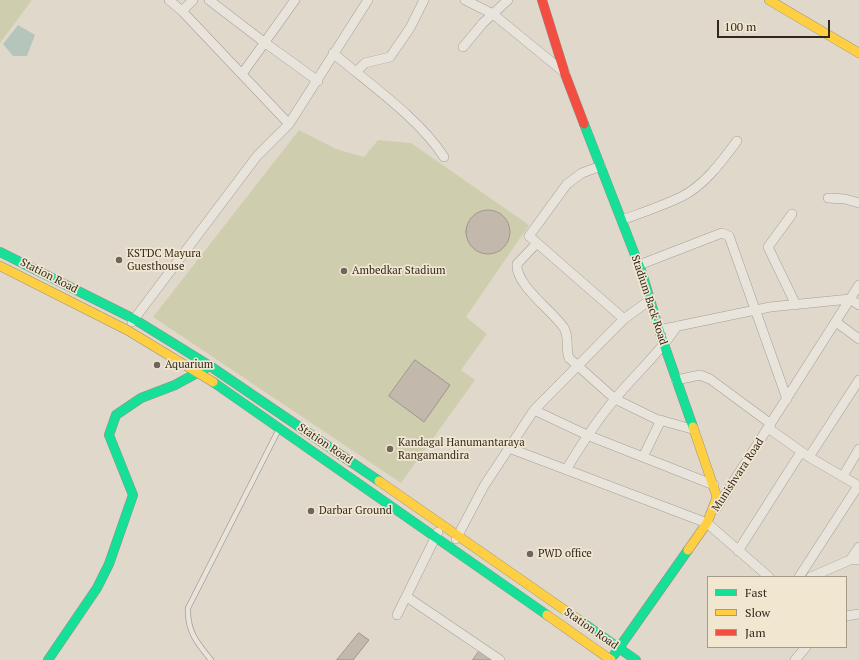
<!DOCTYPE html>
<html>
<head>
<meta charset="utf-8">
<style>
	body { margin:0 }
	#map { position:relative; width:859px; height:660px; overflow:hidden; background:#e0d9cb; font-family:"PT Serif",serif }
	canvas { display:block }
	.legend { position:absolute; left:707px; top:576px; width:140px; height:72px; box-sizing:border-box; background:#f1e7d1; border:1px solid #a59a89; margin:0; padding:5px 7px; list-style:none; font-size:12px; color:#32271e }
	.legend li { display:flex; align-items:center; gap:8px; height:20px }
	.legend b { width:20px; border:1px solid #a59a89 }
	.scale { position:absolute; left:717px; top:20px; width:113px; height:18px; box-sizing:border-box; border:2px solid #32271e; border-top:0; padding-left:5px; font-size:12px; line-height:14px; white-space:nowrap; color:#32271e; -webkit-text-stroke:3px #f1e7d1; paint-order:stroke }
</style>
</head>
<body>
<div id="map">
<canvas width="859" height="660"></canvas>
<ul class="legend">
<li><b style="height:5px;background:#16e098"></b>Fast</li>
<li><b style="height:5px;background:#ffcf43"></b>Slow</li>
<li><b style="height:5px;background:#f24e42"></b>Jam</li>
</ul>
<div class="scale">100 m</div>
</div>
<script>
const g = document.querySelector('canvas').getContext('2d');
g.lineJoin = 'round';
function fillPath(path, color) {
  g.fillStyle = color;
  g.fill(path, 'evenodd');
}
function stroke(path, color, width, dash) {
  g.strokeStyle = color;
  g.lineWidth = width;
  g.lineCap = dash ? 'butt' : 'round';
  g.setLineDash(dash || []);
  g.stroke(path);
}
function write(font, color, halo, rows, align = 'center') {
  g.font = font + ' "PT Serif",serif';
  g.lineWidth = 3.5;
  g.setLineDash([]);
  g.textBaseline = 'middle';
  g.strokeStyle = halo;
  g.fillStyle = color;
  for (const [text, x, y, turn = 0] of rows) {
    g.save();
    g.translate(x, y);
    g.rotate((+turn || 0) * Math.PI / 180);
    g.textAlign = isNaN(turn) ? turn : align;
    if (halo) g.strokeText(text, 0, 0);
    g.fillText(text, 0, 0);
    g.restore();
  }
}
const green = new Path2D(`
	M 0,0 L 32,0 L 0,43 Z
	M 299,130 L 336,149 L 364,157 L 378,140 L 411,143 L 529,225 L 466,317 L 487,334 L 461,370 L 475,380 L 401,483 L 153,317 Z`);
const water = new Path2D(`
	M 18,25 L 35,35 L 27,56 L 13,56 L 3,44 Z`);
const building = new Path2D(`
	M466 232a22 22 0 1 1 44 0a22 22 0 1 1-44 0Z
	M 415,360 L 450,385 L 424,422 L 389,396 Z
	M 359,633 L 369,640 L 353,660 L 337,660 Z
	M 480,650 L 494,660 L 473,660 Z`);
const lane = new Path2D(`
	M 211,660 C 197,643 187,631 188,608 L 279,429`);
const street = new Path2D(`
	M 169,0 L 182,11 L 289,124
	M 209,0 L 264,42 L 318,81
	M 465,0 L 493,14 L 565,73
	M 182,11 L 193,0
	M 463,47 L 483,23 L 508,0
	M 333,53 C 369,84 419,118 444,157
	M 356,72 L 365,63 L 390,57 L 410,28 L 424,0
	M 242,74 L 295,0
	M 601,166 L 582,173 L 567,184 L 529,236 L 624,319
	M 828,198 L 845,199 L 859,203
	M 792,214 L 768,247 L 796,305
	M 622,220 C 641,213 662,206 681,197 C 705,185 722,161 737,141
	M 537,243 L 517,264 C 515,285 554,312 564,328 C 570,338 565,348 569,358 L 615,399 L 656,419 L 692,429
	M 639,265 L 714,236 L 722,233 L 729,236 L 787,399
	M 132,322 L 257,156 L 289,124 L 368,0
	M 836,322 L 859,339
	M 659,330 L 770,307 L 850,299 L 859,305
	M 676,380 L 700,375 L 710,379 L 771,424
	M 534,410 L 587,435 L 714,485
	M 768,428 L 809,457 L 859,486
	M 509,448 L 707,523 L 769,577
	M 643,457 L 661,420
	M 809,457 L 859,380
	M 566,470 C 581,445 596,421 615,399 C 635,374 660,353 677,326
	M 843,476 L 859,449
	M 716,509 L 859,285
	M 456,539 L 484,486 L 534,410 L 624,319 L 650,300
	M 859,547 L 850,560 L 859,560
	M 738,551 L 801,452
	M 799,577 L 858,486
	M 811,577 L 850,560
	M 407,597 L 500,660
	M 397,615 L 438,532
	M 846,616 L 859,614
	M 795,660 L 806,647`);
const fast = new Path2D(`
	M 584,124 L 642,273 L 659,330 L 693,427
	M 0,252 L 134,319 L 210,366 L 379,481
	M 213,382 L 547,615
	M 579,620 L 636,660
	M 614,655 L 688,550
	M 48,660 L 97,588 L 109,564 L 133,495 L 109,435 L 116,415 L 141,398 L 175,385 L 206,368`);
const slow = new Path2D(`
	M 769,0 L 859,53
	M 0,266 L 127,330 L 213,382
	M 379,481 L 579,620
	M 688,550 L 707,523 L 717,497 L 693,427
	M 547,615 L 611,660`);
const jam = new Path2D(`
	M 542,0 L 565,74 L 584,124`);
const markers = [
	[119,260,4,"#6f655b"],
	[344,271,4,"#6f655b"],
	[157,365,4,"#6f655b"],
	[390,449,4,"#6f655b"],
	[311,511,4,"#6f655b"],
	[530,554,4,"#6f655b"]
];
const poiNames = [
	["KSTDC Mayura",127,254],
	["Guesthouse",127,267],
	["Ambedkar Stadium",352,271],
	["Aquarium",165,365],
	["Kandagal Hanumantaraya",398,443],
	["Rangamandira",398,456],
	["Darbar Ground",319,511],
	["PWD office",538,554]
];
const streetNames = [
	["Station Road",49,276,27],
	["Stadium Back Road",649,300,72],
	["Station Road",325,444,34],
	["Munishvara Road",738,475,-57],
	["Station Road",591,629,35]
];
fillPath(green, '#ceceaf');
fillPath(water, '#b6c5bb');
fillPath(building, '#c3b8ac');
stroke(building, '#9f958b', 1);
stroke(lane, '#a59e95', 6);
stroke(street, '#a59e95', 10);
stroke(fast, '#958e84', 10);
stroke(slow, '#958e84', 10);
stroke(jam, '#958e84', 10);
stroke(lane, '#e8e4dc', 4.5);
stroke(street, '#e8e4dc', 9);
stroke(fast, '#16e098', 9);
stroke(slow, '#ffcf43', 9);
stroke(jam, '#f24e42', 9);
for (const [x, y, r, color] of markers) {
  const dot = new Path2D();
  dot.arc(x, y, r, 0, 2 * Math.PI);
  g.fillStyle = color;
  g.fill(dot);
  stroke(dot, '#f1e7d1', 1.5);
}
write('11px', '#32271e', '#f1e7d1', poiNames, 'left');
write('11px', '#32271e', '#f1e7d1', streetNames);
</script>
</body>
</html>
